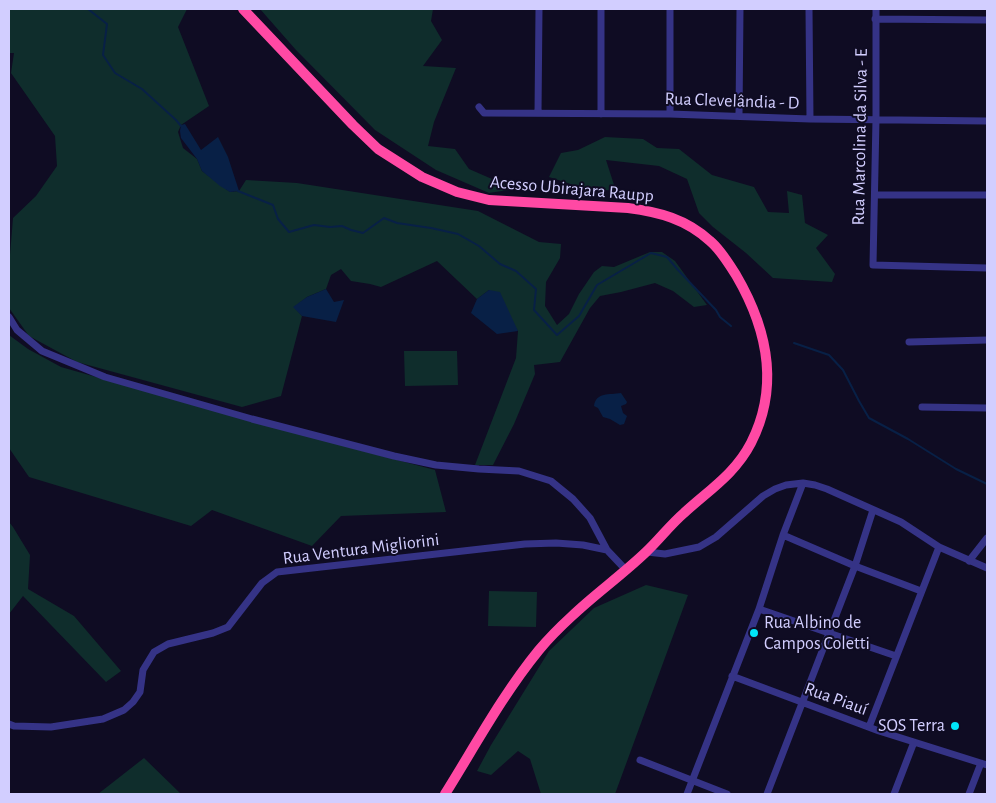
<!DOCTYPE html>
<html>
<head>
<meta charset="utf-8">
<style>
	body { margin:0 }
	#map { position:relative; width:996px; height:803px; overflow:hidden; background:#0f0c23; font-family:"Alegreya Sans",sans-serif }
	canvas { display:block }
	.frame { position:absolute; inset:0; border:10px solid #d2ceff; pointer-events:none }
</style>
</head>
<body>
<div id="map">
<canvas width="996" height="803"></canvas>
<div class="frame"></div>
</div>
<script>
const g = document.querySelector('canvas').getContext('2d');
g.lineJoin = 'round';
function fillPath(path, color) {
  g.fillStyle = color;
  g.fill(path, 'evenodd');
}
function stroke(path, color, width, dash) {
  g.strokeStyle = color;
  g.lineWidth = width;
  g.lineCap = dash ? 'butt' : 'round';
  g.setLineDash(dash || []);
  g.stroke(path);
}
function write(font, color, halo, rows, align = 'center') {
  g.font = font + ' "Alegreya Sans",sans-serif';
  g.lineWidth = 4;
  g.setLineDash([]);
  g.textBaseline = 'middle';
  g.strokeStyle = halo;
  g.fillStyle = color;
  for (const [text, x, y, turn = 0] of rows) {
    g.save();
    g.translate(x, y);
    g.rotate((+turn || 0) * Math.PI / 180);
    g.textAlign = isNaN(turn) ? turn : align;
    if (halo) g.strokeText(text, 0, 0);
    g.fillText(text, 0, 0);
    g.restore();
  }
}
const green = new Path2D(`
	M 9,9 L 187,9 L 178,27 L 209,106 L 181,125 L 178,132 L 183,148 L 197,159 L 202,171 L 230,192 L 239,191 L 246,180 L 297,183 L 478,211 L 539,242 L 561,244 L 560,258 L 546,282 L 545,306 L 557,325 L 569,314 L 579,294 L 594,272 L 602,266 L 614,267 L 650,252 L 662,252 L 675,261 L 707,305 L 694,307 L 673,291 L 655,283 L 621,292 L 600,296 L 590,308 L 560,362 L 534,365 L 535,374 L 514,424 L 493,465 L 475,465 L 516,358 L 518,331 L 489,290 L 477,299 L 437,261 L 381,287 L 370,284 L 351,281 L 341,269 L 331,275 L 326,289 L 307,297 L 294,307 L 302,316 L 281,396 L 242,407 L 77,362 L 29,336 L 9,308 L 9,267 L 13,218 L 36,196 L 57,166 L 55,136 L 11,73 L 14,53 L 9,53 Z
	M 260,9 L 433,9 L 431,21 L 442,40 L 423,66 L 456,68 L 434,122 L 428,146 L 455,149 L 469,169 L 515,189 L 489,193 L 436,170 L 375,130 L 296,50 Z
	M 605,137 L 643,139 L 657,148 L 679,149 L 712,175 L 754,187 L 768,212 L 789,213 L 787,191 L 802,195 L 805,223 L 828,235 L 816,248 L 835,274 L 832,282 L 773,278 L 746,253 L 713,227 L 699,213 L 687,179 L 659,166 L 606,160 L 616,191 L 583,188 L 549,177 L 561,153 L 578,150 Z
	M 9,335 L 28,349 L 61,367 L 250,421 L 435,470 L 446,512 L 341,516 L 312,546 L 212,510 L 191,526 L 29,477 L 9,448 Z
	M 404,351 L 457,351 L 458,385 L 405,386 Z
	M 9,522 L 13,527 L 30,555 L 28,589 L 74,616 L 121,671 L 106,682 L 23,596 L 9,614 Z
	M 646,585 L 688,595 L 615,794 L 541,794 L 530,759 L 518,751 L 491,775 L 477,771 L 491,745 L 549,651 L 594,608 Z
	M 489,591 L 537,592 L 536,627 L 488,626 Z
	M 144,758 L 181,794 L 98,794 Z`);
const water = new Path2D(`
	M 185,124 L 201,150 L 218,137 L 228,157 L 239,191 L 230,192 L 220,186 L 202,171 L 197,159 L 181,138 L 180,131 L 181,125 Z
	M 326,289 L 334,302 L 344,300 L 336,322 L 302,316 L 293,307 L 307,297 Z
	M 489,290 L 500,292 L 518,331 L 497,334 L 471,313 L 477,299 Z
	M 621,393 L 627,402 L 626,404 L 621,406 L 623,413 L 627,416 L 624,424 L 620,425 L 610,419 L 603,417 L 598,408 L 594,406 C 596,392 609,395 621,393 Z`);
const stream = new Path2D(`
	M 88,9 L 107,24 L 103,55 L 115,73 L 142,89 L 176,120 L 181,126
	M 238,191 L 273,205 L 278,219 L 289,232 L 314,225 L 330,227 L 342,226 L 351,230 L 363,233 L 384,218 L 397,223 L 431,228 L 458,234 L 479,246 L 500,264 L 516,271 L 536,289 L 534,310 L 557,335 L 579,316 L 597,285 L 651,253 L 667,257 L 678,270 L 716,310 L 720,317 L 731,326
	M 794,343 L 829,355 L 843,370 L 859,401 L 869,418 L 908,439 L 956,469 L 987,484`);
const minor = new Path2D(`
	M 670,9 L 670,114
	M 809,9 L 810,119
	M 876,9 L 876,119 L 873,265 L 987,268
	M 875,19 L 987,20
	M 479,107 L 484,113 L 670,114 L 810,119 L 987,121
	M 538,113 L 539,9
	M 601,114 L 601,9
	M 739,116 L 740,9
	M 875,195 L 987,195
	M 9,317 L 17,330 L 42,351 L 105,377 L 252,419 L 394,456 L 436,465 L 479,469 L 519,471 L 551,481 L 573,499 L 590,518 L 607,550
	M 909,342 L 987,340
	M 922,407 L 987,408
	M 783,535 L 855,566 L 921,591
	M 647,552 L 665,554 L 699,547 L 716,537 L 763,496 L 775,489 L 786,485 L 803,483 L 815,485 L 827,489 L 901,522 L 939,547 L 987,568
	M 969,561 L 987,538
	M 759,609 L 896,656
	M 732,676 L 879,731 L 987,765
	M 9,724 L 14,726 L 51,727 L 103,719 L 124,710 L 133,702 L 140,692 L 143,670 L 154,652 L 168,644 L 213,633 L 228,627 L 262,583 L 277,572 L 525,544 L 556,543 L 583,545 L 607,550 L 626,570
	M 869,727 L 939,547
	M 640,760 L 727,794
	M 687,794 L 759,609 L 783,535 L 803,483
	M 767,794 L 855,566 L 873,510
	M 894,794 L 914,742
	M 969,794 L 981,763`);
const highway = new Path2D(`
	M 243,9 L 353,125 L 378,149 L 422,177 L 457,192 L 489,200 L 628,208 C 659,212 686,219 710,241 C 720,249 729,264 736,275 C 767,328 780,386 751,443 C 735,474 709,490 684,513 C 670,525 659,540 646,552 C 622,575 595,594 572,616 C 560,627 549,638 539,650 C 503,694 475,746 445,794`);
const markers = [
	[754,633,5,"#00e6f9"],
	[955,726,5,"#00e6f9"]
];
const streetNames = [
	["Rua Clevelândia - D",732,101,2],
	["Rua Marcolina da Silva - E",860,137,-89],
	["Acesso Ubirajara Raupp",572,189,5],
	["Rua Ventura Migliorini",361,549,-7],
	["Rua Piauí",836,699,20]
];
const poiNames = [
	["Rua Albino de",764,623],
	["Campos Coletti",764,644],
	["SOS Terra",945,726,"right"]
];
fillPath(green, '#0f2d2c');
fillPath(water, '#082046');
stroke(stream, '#082046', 2);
stroke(minor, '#353386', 7);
stroke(highway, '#ff49a4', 10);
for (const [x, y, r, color] of markers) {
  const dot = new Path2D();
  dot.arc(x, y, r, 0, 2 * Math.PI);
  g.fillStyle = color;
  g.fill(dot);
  stroke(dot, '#0f0c23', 2);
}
write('18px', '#d2ceff', '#0f0c23', streetNames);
write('18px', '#d2ceff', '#0f0c23', poiNames, 'left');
</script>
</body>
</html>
